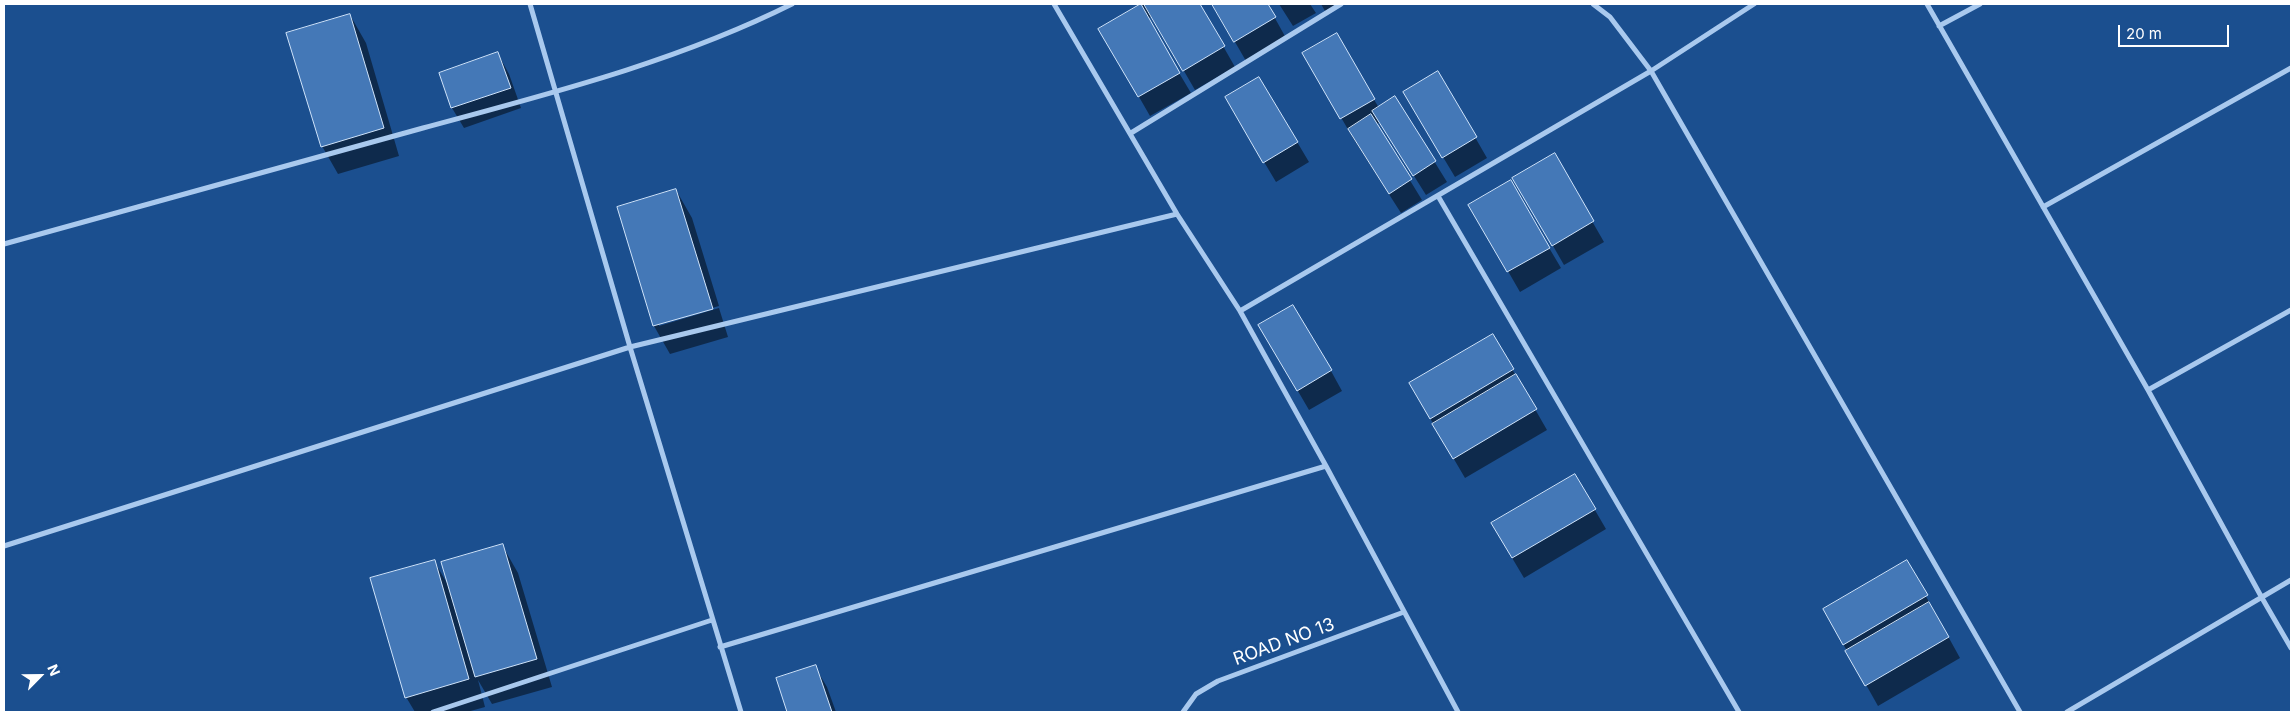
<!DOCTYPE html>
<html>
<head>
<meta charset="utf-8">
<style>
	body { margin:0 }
	#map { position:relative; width:2295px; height:716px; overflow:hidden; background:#1b4f8f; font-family:Inter,sans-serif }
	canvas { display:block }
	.frame { position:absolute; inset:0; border:5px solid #fff; pointer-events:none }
	.north { position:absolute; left:15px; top:651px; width:50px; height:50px; -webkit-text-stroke:4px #1b4f8f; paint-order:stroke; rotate:67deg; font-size:14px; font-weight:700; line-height:20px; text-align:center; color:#fff }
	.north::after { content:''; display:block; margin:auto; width:18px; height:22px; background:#fff; clip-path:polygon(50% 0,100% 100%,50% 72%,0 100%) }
	.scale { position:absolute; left:2118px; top:25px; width:111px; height:22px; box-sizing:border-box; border:2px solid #fff; border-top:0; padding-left:6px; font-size:15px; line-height:18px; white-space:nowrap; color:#fff; -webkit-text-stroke:4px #1b4f8f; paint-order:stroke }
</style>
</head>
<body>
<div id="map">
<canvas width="2295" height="716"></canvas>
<div class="frame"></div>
<div class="north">N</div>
<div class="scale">20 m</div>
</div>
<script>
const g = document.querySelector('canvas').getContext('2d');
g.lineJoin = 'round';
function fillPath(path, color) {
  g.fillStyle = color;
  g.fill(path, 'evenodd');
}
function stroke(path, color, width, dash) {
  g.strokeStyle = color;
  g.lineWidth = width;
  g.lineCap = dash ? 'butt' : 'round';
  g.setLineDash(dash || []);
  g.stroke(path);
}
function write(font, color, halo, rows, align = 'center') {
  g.font = font + ' Inter,sans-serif';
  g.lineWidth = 4;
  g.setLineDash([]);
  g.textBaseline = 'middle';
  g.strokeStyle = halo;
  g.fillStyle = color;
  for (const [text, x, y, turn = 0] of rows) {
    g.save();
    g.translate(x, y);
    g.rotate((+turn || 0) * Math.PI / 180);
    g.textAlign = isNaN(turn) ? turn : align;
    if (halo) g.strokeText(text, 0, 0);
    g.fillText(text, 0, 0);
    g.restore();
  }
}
const shadow = new Path2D(`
	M 1141,4 L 1199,4 L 1235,67 L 1195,90 L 1152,16 L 1147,19 L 1191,93 L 1150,116 L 1100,29 Z
	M 1213,4 L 1267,4 L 1286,38 L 1246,61 Z
	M 1279,4 L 1310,4 L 1316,13 L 1293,26 Z
	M 1321,4 L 1338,4 L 1325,11 Z
	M 350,15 L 366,43 L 399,156 L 338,174 L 322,146 Z
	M 1336,35 L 1379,108 L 1395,98 L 1447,182 L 1426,195 L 1380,122 L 1376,125 L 1422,200 L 1401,213 L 1353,138 L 1304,54 Z
	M 498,54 L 509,74 L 521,108 L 464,128 L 452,108 L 440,74 Z
	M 1438,73 L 1487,158 L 1455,177 L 1416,112 Z
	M 1259,78 L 1309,162 L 1276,182 L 1226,98 Z
	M 1554,155 L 1604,242 L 1564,265 L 1514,178 Z
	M 1510,182 L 1561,268 L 1520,292 L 1470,205 Z
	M 676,190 L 692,218 L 719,306 L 659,323 L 659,326 L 719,308 L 728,337 L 670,354 L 654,326 L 618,208 Z
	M 1260,326 L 1331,371 L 1342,391 L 1309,410 Z
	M 1493,336 L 1547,430 L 1465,478 L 1410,384 Z
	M 1575,476 L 1606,529 L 1524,578 L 1492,524 Z
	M 502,545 L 518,573 L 552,687 L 492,704 L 478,680 L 485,707 L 467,712 L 415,712 L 406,697 L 434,561 L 447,583 Z
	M 1907,562 L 1960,658 L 1878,706 L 1824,610 Z
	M 815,667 L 827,687 L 836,712 L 789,712 L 778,679 Z`);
const building = new Path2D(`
	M 1141,4 L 1180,73 L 1138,97 L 1098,29 Z
	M 1144,4 L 1200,4 L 1225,46 L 1183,71 Z
	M 1212,4 L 1268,4 L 1276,17 L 1234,42 Z
	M 350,14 L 384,128 L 321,147 L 286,33 Z
	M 1337,33 L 1375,99 L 1340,119 L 1302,53 Z
	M 498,52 L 511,88 L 451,108 L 439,73 Z
	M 1438,71 L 1477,137 L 1442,158 L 1403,92 Z
	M 1259,77 L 1298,142 L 1263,163 L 1225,97 Z
	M 1395,96 L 1436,161 L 1413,176 L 1372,111 Z
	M 1371,114 L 1412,179 L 1389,194 L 1348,129 Z
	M 1555,153 L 1594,221 L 1552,246 L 1512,178 Z
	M 1511,180 L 1550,248 L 1507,272 L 1468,205 Z
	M 676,189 L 713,309 L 653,326 L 617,207 Z
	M 1293,305 L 1332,370 L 1297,391 L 1258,325 Z
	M 1493,334 L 1514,369 L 1430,419 L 1409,383 Z
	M 1516,374 L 1537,409 L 1453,459 L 1432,424 Z
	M 1575,474 L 1596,509 L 1512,558 L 1491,523 Z
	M 503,544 L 537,659 L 475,677 L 441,562 Z
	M 435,560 L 469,679 L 405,698 L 370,578 Z
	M 1907,560 L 1928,595 L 1843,645 L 1823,609 Z
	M 1929,602 L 1949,637 L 1865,686 L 1845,651 Z
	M 816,665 L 832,712 L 787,712 L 776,678 Z`);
const minor = new Path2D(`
	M 530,4 L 630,347 L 741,712
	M 1054,4 L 1177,214 L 1240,311 L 1326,466 L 1458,712
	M 1593,4 L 1610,17 L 1651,71 L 2020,712
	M 1927,4 L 2148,390 L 2262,598 L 2291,648
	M 1939,26 L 1980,4
	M 1131,133 L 1341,4
	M 1438,196 L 1739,712
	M 2043,207 L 2291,68
	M 4,244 C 144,205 283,167 423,128 C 548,94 676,62 792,4
	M 1240,311 L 1651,71 L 1754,4
	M 2148,390 L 2291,310
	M 4,546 L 630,347 L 1177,214
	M 720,647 L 1326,466
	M 433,712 L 712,620
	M 1183,712 L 1196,694 L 1218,681 L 1404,612
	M 2067,712 L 2291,580`);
const streetNames = [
	["ROAD NO 13",1284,642,-20]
];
fillPath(shadow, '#0007');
fillPath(building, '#4478b7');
stroke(building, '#cfe3fa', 1);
stroke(minor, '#a9c9ee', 5);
write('18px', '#fff', '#1b4f8f', streetNames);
</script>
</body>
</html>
